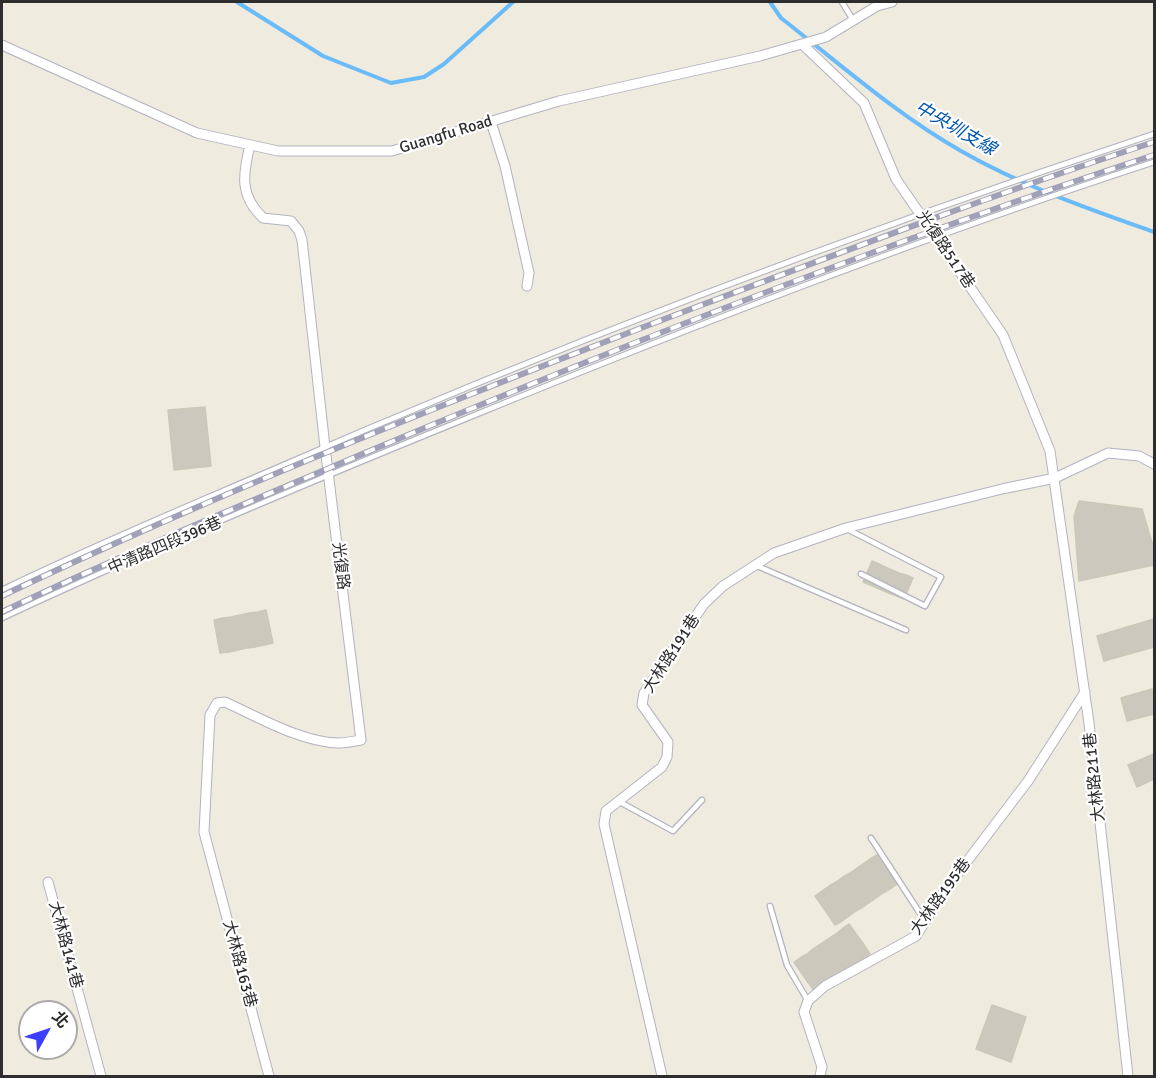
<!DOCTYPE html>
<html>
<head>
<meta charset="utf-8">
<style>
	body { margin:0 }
	#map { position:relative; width:1156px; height:1078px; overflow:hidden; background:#efebdf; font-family:Signika,"Noto Sans TC",sans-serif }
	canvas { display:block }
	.frame { position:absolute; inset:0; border:3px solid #2d2d2d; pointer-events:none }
	.north { position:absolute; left:18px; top:1000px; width:60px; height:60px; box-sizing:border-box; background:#fff; border:2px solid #ababab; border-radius:50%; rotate:50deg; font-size:16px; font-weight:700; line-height:24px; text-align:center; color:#2d2d2d }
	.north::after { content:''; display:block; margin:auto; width:21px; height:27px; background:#3c3fff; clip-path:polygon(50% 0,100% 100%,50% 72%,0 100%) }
</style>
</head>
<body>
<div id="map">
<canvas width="1156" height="1078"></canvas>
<div class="frame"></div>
<div class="north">北</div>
</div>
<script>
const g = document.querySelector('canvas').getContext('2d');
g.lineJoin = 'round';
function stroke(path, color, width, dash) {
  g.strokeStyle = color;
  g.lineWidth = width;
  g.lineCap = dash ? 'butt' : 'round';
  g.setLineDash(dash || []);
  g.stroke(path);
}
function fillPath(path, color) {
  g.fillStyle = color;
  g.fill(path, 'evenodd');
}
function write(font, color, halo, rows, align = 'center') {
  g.font = font + ' Signika,"Noto Sans TC",sans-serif';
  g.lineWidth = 4.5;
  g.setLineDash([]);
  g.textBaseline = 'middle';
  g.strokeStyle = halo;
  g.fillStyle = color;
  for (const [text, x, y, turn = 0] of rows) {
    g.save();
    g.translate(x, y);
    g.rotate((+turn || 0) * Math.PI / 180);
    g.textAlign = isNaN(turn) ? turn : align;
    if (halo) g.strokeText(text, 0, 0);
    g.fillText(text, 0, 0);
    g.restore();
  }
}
const stream = new Path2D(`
	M 237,2 L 323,56 L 391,83 L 424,77 L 444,64 L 513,2
	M 770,2 L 781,18 C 840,64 896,114 961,151 C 1022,186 1089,209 1154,232`);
const building = new Path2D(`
	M 205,407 L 211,466 L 174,470 L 168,410 Z
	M 1079,501 L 1142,509 L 1154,549 L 1154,565 L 1079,581 L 1074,516 Z
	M 872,561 L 879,564 L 870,585 L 863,582 Z
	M 879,564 L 885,567 L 877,588 L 870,585 Z
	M 885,567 L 892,570 L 884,591 L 877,588 Z
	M 892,570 L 899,573 L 891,594 L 884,591 Z
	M 899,573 L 906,575 L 897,596 L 891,594 Z
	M 906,575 L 913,578 L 904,599 L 897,596 Z
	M 266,610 L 273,643 L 264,645 L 258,612 Z
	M 258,612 L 264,645 L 255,647 L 249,613 Z
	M 249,613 L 255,647 L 247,648 L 240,615 Z
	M 240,615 L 247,648 L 238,650 L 231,617 Z
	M 231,617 L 238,650 L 229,652 L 223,618 Z
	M 223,618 L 229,652 L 220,653 L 214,620 Z
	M 1154,619 L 1154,647 L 1104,661 L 1097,636 Z
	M 1152,689 L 1154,714 L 1127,721 L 1121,698 Z
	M 1154,754 L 1154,779 L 1137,787 L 1128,765 Z
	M 877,855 L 891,875 L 884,879 L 870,859 Z
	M 870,859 L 884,879 L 877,884 L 863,864 Z
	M 863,864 L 877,884 L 870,888 L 857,868 Z
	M 857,868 L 870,888 L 863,893 L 850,873 Z
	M 850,873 L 863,893 L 856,897 L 843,877 Z
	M 891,875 L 897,884 L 890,889 L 884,879 Z
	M 843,877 L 856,897 L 849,902 L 836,882 Z
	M 884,879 L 890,889 L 883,893 L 877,884 Z
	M 836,882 L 849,902 L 843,907 L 829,886 Z
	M 877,884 L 883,893 L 876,898 L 870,888 Z
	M 829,886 L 843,907 L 836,911 L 822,891 Z
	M 870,888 L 876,898 L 870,902 L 863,893 Z
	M 822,891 L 836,911 L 829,916 L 815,896 Z
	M 863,893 L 870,902 L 863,907 L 856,897 Z
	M 856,897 L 863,907 L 856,911 L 849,902 Z
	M 849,902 L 856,911 L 849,916 L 843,907 Z
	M 843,907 L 849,916 L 842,921 L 836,911 Z
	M 836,911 L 842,921 L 835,925 L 829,916 Z
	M 849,924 L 862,942 L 856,947 L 843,928 Z
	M 843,928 L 856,947 L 850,951 L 837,933 Z
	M 837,933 L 850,951 L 844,955 L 831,937 Z
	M 831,937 L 844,955 L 838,959 L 825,941 Z
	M 825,941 L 838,959 L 831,964 L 819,945 Z
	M 862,942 L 870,954 L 864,958 L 856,947 Z
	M 819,945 L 831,964 L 825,968 L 813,949 Z
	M 856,947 L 864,958 L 858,962 L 850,951 Z
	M 813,949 L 825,968 L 819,972 L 807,954 Z
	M 850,951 L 858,962 L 852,966 L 844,955 Z
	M 807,954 L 819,972 L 813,976 L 800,958 Z
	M 844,955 L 852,966 L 845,971 L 838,959 Z
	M 800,958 L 813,976 L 807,981 L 794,962 Z
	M 838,959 L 845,971 L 839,975 L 831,964 Z
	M 831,964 L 839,975 L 833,979 L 825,968 Z
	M 825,968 L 833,979 L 827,983 L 819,972 Z
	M 819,972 L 827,983 L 821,988 L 813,976 Z
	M 813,976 L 821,988 L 815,992 L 807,981 Z
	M 992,1005 L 1026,1017 L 1011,1062 L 976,1049 Z`);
const service = new Path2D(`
	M 842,2 L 853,20
	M 847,529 L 941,577 L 925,606 L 861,574
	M 755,565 L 906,630
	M 2,590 C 86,549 172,513 258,476 C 551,348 851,234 1154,134
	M 2,618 C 154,547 310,482 465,419 C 692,326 921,238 1154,162
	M 618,801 L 673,831 L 702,800
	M 871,838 L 925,921
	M 770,906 L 787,965 L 808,1001`);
const minor = new Path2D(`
	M 802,44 L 864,103 L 896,179 L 1003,335 L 1050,451 L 1089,723 L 1128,1076
	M 2,45 L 197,133 L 278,151 L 392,151 L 559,101 L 760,56 L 826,37 L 877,6 L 892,2
	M 491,122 L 505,166 L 529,273 L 527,286
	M 250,145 C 243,174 239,195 263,218 L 291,221 L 299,231 L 302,240 L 325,447 L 361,740 C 354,741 346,743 338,743 C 301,742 258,717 225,702 L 217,703 L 210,715 L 204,832 L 269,1076
	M 48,882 L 101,1076
	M 662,1076 L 604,824 L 606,811 L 662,767 L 667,757 L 668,742 L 642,705 L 644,693 L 704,604 L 723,586 L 774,553 L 846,528 L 1002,489 L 1055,478 L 1108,453 L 1139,456 L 1154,464
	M 820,1076 L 822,1067 L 804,1012 L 808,1001 L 825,986 L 916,936 L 943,893 L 1028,781 L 1085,692`);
const rail = new Path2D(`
	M 2,596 C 217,493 440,405 662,320 C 826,258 988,196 1154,142
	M 2,612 C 121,555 245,504 367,452 C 626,343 888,242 1154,155`);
const streetNames = [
	["Guangfu Road",446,135,-17],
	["光復路517巷",945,250,56],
	["中清路四段396巷",165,546,-23],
	["光復路",340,566,83],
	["大林路191巷",672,654,-57],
	["大林路211巷",1095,777,-96],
	["大林路195巷",941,897,-54],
	["大林路141巷",65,945,75],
	["大林路163巷",239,964,75]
];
const waterNames = [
	["中央圳支線",955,129,30]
];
stroke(stream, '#6abbf9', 4);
fillPath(building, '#cbc9bd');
stroke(building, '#cbc8b8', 1.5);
stroke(service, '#b2b3c1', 7);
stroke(minor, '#b2b3c1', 11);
stroke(service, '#fff', 4.5);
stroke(minor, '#fff', 9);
stroke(rail, '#a1a0b9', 6);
stroke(rail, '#fff', 4, [11]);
write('16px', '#2d2d2d', '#fff', streetNames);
write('italic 18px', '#0255ab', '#fff', waterNames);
</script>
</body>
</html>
